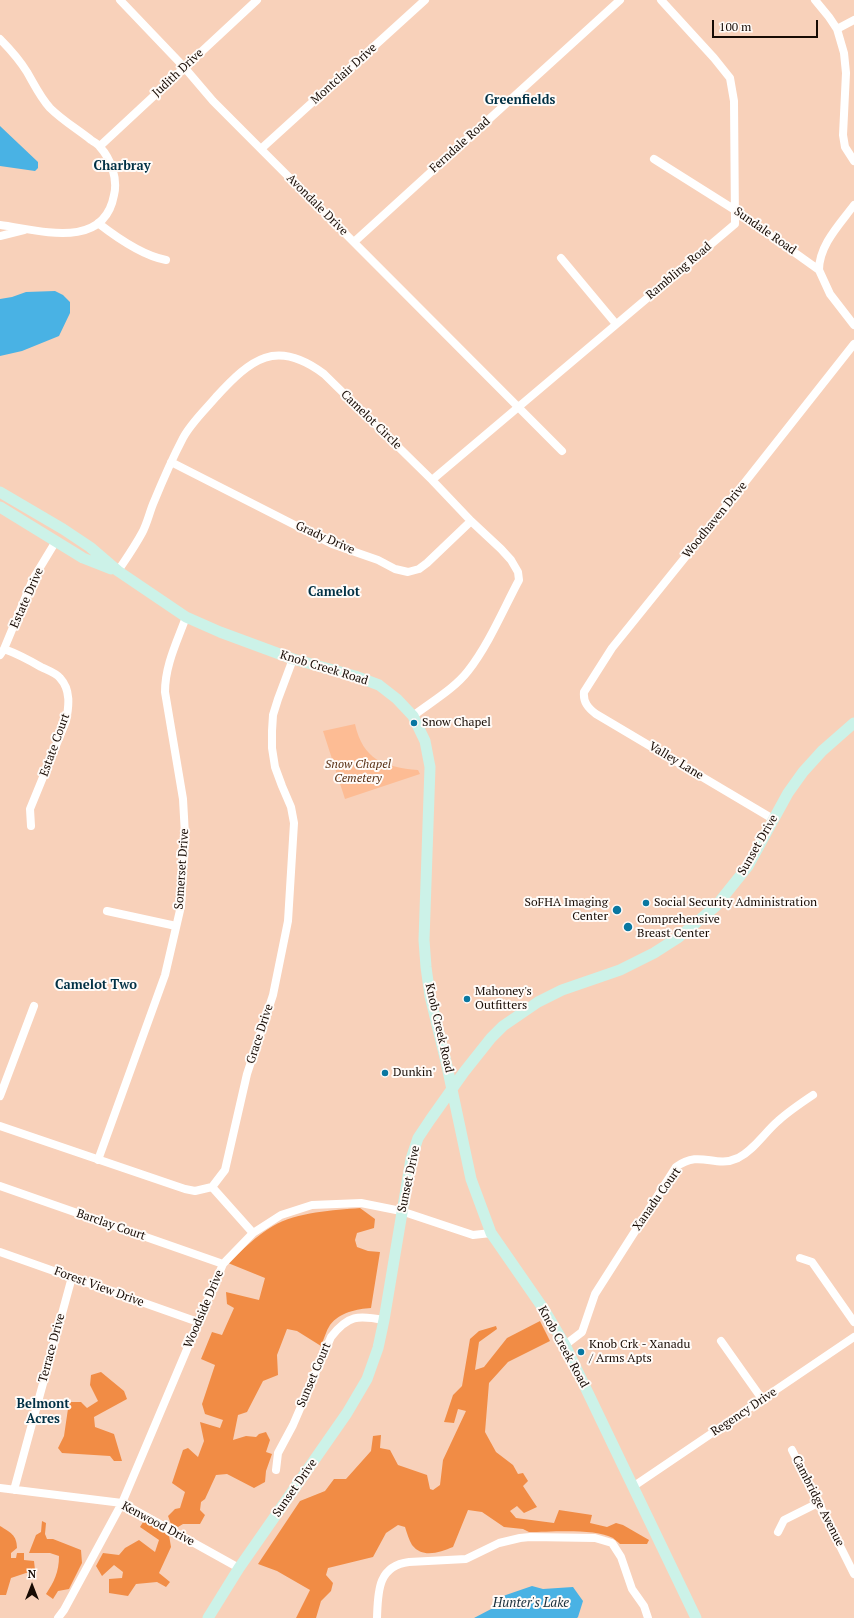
<!DOCTYPE html>
<html>
<head>
<meta charset="utf-8">
<style>
	body { margin:0 }
	#map { position:relative; width:854px; height:1618px; overflow:hidden; background:#f8d1ba; font-family:"PT Serif",serif }
	canvas { display:block }
	.north { position:absolute; left:12px; top:1566px; width:40px; height:40px; -webkit-text-stroke:3px #fffbf8; paint-order:stroke; rotate:0deg; font-size:11px; font-weight:700; line-height:16px; text-align:center; color:#170b04 }
	.north::after { content:''; display:block; margin:auto; width:14px; height:18px; background:#170b04; clip-path:polygon(50% 0,100% 100%,50% 72%,0 100%) }
	.scale { position:absolute; left:712px; top:20px; width:106px; height:18px; box-sizing:border-box; border:2px solid #170b04; border-top:0; padding-left:5px; font-size:12px; line-height:14px; white-space:nowrap; color:#170b04; -webkit-text-stroke:3px #fffbf8; paint-order:stroke }
</style>
</head>
<body>
<div id="map">
<canvas width="854" height="1618"></canvas>
<div class="north">N</div>
<div class="scale">100 m</div>
</div>
<script>
const g = document.querySelector('canvas').getContext('2d');
g.lineJoin = 'round';
function fillPath(path, color) {
  g.fillStyle = color;
  g.fill(path, 'evenodd');
}
function stroke(path, color, width, dash) {
  g.strokeStyle = color;
  g.lineWidth = width;
  g.lineCap = dash ? 'butt' : 'round';
  g.setLineDash(dash || []);
  g.stroke(path);
}
function write(font, color, halo, rows, align = 'center') {
  g.font = font + ' "PT Serif",serif';
  g.lineWidth = 4;
  g.setLineDash([]);
  g.textBaseline = 'middle';
  g.strokeStyle = halo;
  g.fillStyle = color;
  for (const [text, x, y, turn = 0] of rows) {
    g.save();
    g.translate(x, y);
    g.rotate((+turn || 0) * Math.PI / 180);
    g.textAlign = isNaN(turn) ? turn : align;
    if (halo) g.strokeText(text, 0, 0);
    g.fillText(text, 0, 0);
    g.restore();
  }
}
const green = new Path2D(`
	M 355,724 C 363,760 384,767 418,770 L 420,774 L 345,799 L 323,731 Z`);
const forest = new Path2D(`
	M 360,1208 L 375,1219 L 374,1228 L 357,1233 L 355,1240 L 357,1247 L 368,1251 L 380,1252 L 371,1308 C 357,1309 340,1312 330,1325 C 326,1331 324,1339 321,1346 L 297,1331 L 287,1329 L 277,1355 L 278,1375 L 263,1381 L 247,1412 L 238,1415 L 233,1440 L 246,1436 L 256,1437 L 259,1434 L 266,1432 L 270,1440 L 266,1452 L 272,1454 L 266,1471 L 265,1482 L 254,1488 L 227,1474 L 216,1475 L 205,1499 L 201,1502 L 200,1510 L 205,1515 L 200,1524 L 183,1524 L 178,1527 L 171,1524 L 168,1516 L 175,1509 L 180,1508 L 185,1492 L 172,1483 L 183,1450 L 188,1448 L 198,1457 L 204,1441 L 200,1422 L 220,1428 L 223,1420 L 205,1414 L 202,1404 L 215,1365 L 201,1359 L 212,1332 L 222,1335 L 234,1308 L 227,1304 L 226,1292 L 259,1300 L 265,1278 L 228,1263 C 241,1251 257,1235 273,1226 C 297,1212 334,1210 360,1208 Z
	M 540,1321 L 550,1341 L 508,1362 L 489,1383 L 485,1432 L 496,1452 L 513,1465 L 518,1474 L 523,1473 L 528,1481 L 523,1486 L 537,1507 L 524,1513 L 517,1506 L 510,1511 L 516,1518 L 554,1523 L 559,1510 L 592,1515 L 590,1523 L 607,1527 L 616,1523 L 623,1525 L 649,1540 L 647,1544 L 620,1544 C 618,1542 615,1540 613,1538 C 595,1528 550,1532 529,1532 L 523,1529 L 504,1527 L 482,1512 L 468,1510 L 453,1547 C 440,1552 423,1559 412,1545 C 409,1540 407,1533 405,1527 L 398,1525 L 386,1533 L 373,1557 L 328,1568 L 326,1575 L 333,1583 L 331,1591 L 321,1601 L 316,1618 L 296,1618 L 310,1590 L 277,1571 L 258,1564 L 300,1501 L 325,1491 L 334,1479 L 346,1479 L 371,1451 L 373,1436 L 381,1435 L 380,1448 L 390,1450 L 398,1465 L 427,1475 L 430,1489 L 433,1490 L 440,1485 L 443,1460 L 466,1411 L 458,1409 L 454,1423 L 444,1422 L 453,1395 L 462,1386 L 470,1339 L 479,1331 L 496,1326 L 497,1329 L 479,1342 L 475,1370 L 484,1367 L 507,1338 Z
	M 101,1372 L 124,1391 L 127,1399 L 94,1417 L 95,1427 L 114,1434 L 122,1461 L 114,1461 L 110,1456 L 62,1453 L 58,1448 L 64,1436 L 69,1402 L 81,1402 L 87,1408 L 98,1401 L 90,1385 L 91,1375 Z
	M 145,1519 L 169,1535 L 171,1547 L 159,1573 L 170,1582 L 166,1587 L 157,1582 L 136,1584 L 128,1596 L 109,1593 L 109,1579 L 122,1578 L 123,1572 L 114,1565 L 102,1576 L 96,1566 L 103,1553 L 119,1555 L 125,1548 L 139,1540 L 155,1552 L 159,1540 L 140,1527 Z
	M 42,1521 L 46,1523 L 45,1534 L 47,1539 L 53,1539 L 81,1550 L 82,1563 L 69,1589 L 58,1591 L 53,1599 L 46,1594 C 54,1582 59,1572 59,1556 L 50,1553 L 29,1553 L 36,1535 L 41,1532 Z
	M 0,1526 C 10,1532 17,1535 17,1548 L 11,1553 L 11,1558 L 16,1558 L 17,1553 L 24,1553 L 24,1560 L 34,1561 L 35,1570 L 11,1578 L 6,1595 L 0,1595 Z`);
const water = new Path2D(`
	M 0,126 L 38,162 L 38,168 L 35,171 L 0,166 Z
	M 55,291 L 63,295 L 70,302 L 70,313 L 59,336 L 22,351 L 0,356 L 0,299 L 12,297 L 26,292 Z
	M 532,1586 L 543,1589 L 573,1587 L 583,1601 L 578,1617 L 577,1618 L 474,1618 L 493,1608 L 503,1596 Z`);
const minor = new Path2D(`
	M 120,0 L 184,67 L 213,101 L 562,451
	M 815,0 L 829,17 L 837,29 L 844,53 L 846,73 L 843,135 L 845,147 L 854,161
	M 837,29 L 854,20
	M 0,39 C 10,49 19,59 27,72 C 34,84 40,97 50,108 C 62,120 77,129 91,140 C 94,142 98,144 100,147 C 111,159 118,179 114,195 C 104,251 39,230 0,225
	M 100,146 L 257,0
	M 262,148 L 425,0
	M 654,159 L 735,210 L 819,270 L 830,294 L 854,325
	M 98,223 C 116,237 144,256 166,260
	M 0,236 L 24,230
	M 354,242 L 620,0
	M 561,258 L 616,324
	M 819,270 C 819,245 840,224 854,205
	M 171,462 L 332,544 L 378,560 L 395,569 L 408,572 L 419,569 L 427,563 L 471,521
	M 432,480 L 735,224 L 734,101 L 730,78 L 714,58 L 661,0
	M 118,571 C 126,559 135,546 142,533 C 147,524 149,514 153,504 C 162,482 172,459 183,438 C 191,423 205,410 216,397 C 251,359 276,338 324,374 L 432,480 L 471,521 L 501,549 L 511,560 L 518,572 L 519,580 C 503,610 489,644 468,671 C 454,689 431,702 413,716
	M 4,649 C 18,654 29,660 41,667 C 47,670 56,673 60,678 C 71,690 69,706 66,721 L 30,809 L 31,826
	M 0,655 L 4,649 L 33,579 L 56,541
	M 773,819 L 596,714 C 588,708 583,702 584,692 L 612,648 L 712,524 L 854,344
	M 107,911 L 176,926
	M 0,1096 L 34,1006
	M 0,1126 L 185,1189 L 195,1191 L 212,1187 L 225,1170 L 247,1074 L 273,995 L 288,921 L 294,823 L 291,807 L 282,786 L 275,767 L 272,748 L 272,731 L 273,715 L 278,699 L 293,659
	M 98,1160 L 165,975 L 181,906 L 185,835 L 183,799 L 165,692 C 165,665 177,642 186,617
	M 0,1186 L 223,1264
	M 212,1187 L 253,1233
	M 0,1252 L 198,1322
	M 800,1258 L 812,1262 L 854,1322
	M 721,1341 L 762,1399
	M 565,1345 L 582,1332 L 595,1294 L 676,1167 C 701,1149 714,1169 738,1158 C 754,1150 765,1132 778,1121 C 789,1111 801,1103 813,1095
	M 792,1450 L 854,1574
	M 276,1470 L 278,1453 L 293,1425 L 331,1337 C 348,1315 358,1315 384,1320
	M 634,1486 L 854,1337
	M 0,1488 L 122,1503 L 239,1568
	M 14,1490 L 72,1277
	M 778,1532 L 784,1520 L 818,1503
	M 58,1618 L 64,1610 L 122,1503 L 223,1264 L 253,1233 L 281,1215 L 312,1205 L 361,1203 L 401,1211 L 473,1235 L 491,1233
	M 377,1618 C 378,1593 377,1566 409,1562 L 466,1559 L 499,1543 L 520,1538 L 530,1537 L 595,1538 L 612,1543 L 621,1557 L 632,1589 L 644,1606 L 648,1618`);
const secondary = new Path2D(`
	M 0,492 L 63,529 L 90,547 L 118,571 L 186,617 L 220,632 L 293,659 L 355,676 L 379,685 L 397,699 L 413,716 L 425,741 L 430,767 L 424,940 L 426,967 L 430,996 L 447,1066 L 471,1179 L 491,1233 L 545,1311 L 565,1345 L 696,1618
	M 0,507 L 83,558 L 111,569
	M 208,1618 L 239,1568 L 347,1413 L 367,1379 L 378,1348 L 384,1320 L 411,1159 L 418,1138 L 430,1120 L 464,1072 L 491,1038 L 503,1026 L 538,1002 L 562,990 L 620,970 L 654,953 L 679,937 L 716,906 L 748,866 L 788,793 L 803,772 L 822,751 L 854,723`);
const markers = [
	[414,723,4,"#0977a1"],
	[646,903,4,"#0977a1"],
	[617,910,5,"#0977a1"],
	[628,927,5,"#0977a1"],
	[467,999,4,"#0977a1"],
	[385,1073,4,"#0977a1"],
	[581,1352,4,"#0977a1"]
];
const streetNames = [
	["Judith Drive",178,73,-43],
	["Montclair Drive",344,74,-42],
	["Ferndale Road",460,145,-42],
	["Avondale Drive",317,205,45],
	["Sundale Road",765,231,35],
	["Rambling Road",679,271,-40],
	["Camelot Circle",371,420,44],
	["Woodhaven Drive",715,520,-51],
	["Grady Drive",325,538,24],
	["Estate Drive",27,598,-66],
	["Knob Creek Road",324,668,17],
	["Estate Court",55,745,-70],
	["Valley Lane",676,761,31],
	["Sunset Drive",758,845,-60],
	["Somerset Drive",182,869,-86],
	["Knob Creek Road",439,1028,77],
	["Grace Drive",260,1034,-72],
	["Sunset Drive",409,1179,-78],
	["Xanadu Court",657,1199,-55],
	["Barclay Court",111,1225,19],
	["Forest View Drive",99,1287,20],
	["Woodside Drive",204,1309,-67],
	["Knob Creek Road",563,1347,61],
	["Terrace Drive",52,1348,-75],
	["Sunset Court",314,1375,-67],
	["Regency Drive",744,1412,-34],
	["Sunset Drive",295,1488,-55],
	["Cambridge Avenue",818,1501,63],
	["Kenwood Drive",158,1524,28]
];
const poiNames = [
	["Snow Chapel",422,723],
	["SoFHA Imaging",608,903,"right"],
	["Center",608,917,"right"],
	["Social Security Administration",654,903],
	["Comprehensive",637,920],
	["Breast Center",637,934],
	["Mahoney's",475,992],
	["Outfitters",475,1006],
	["Dunkin'",393,1073],
	["Knob Crk - Xanadu",589,1345],
	["/ Arms Apts",589,1359]
];
const parkNames = [
	["Snow Chapel",358,765],
	["Cemetery",358,779]
];
const neighbourhoodNames = [
	["Greenfields",520,100],
	["Charbray",122,166],
	["Camelot",334,592],
	["Camelot Two",96,985],
	["Belmont",43,1404],
	["Acres",43,1419]
];
const waterNames = [
	["Hunter's Lake",531,1603]
];
fillPath(green, '#fdbc94');
fillPath(forest, '#f18c45');
fillPath(water, '#49b2e4');
stroke(minor, '#fff', 8);
stroke(secondary, '#ccf2e8', 11);
for (const [x, y, r, color] of markers) {
  const dot = new Path2D();
  dot.arc(x, y, r, 0, 2 * Math.PI);
  g.fillStyle = color;
  g.fill(dot);
  stroke(dot, '#fffbf8', 1.5);
}
write('12px', '#170b04', '#fffbf8', streetNames);
write('12px', '#170b04', '#fffbf8', poiNames, 'left');
write('italic 12px', '#593014', '#fffbf8', parkNames);
write('bold 13px', '#003044', '#fffbf8', neighbourhoodNames);
write('italic 13px', '#182e3a', '#fffbf8', waterNames);
</script>
</body>
</html>
